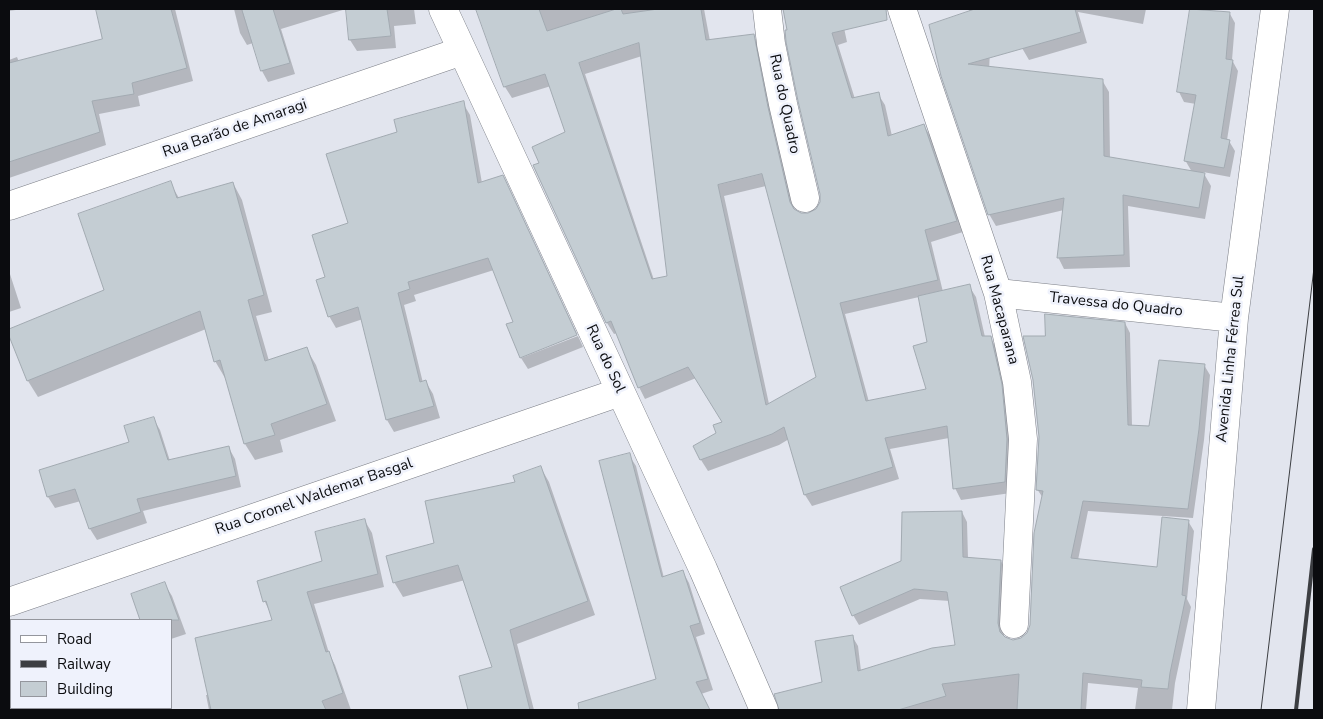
<!DOCTYPE html>
<html>
<head>
<meta charset="utf-8">
<style>
	body { margin:0 }
	#map { position:relative; width:1323px; height:719px; overflow:hidden; background:#e2e5ee; font-family:"Nunito Sans",sans-serif }
	canvas { display:block }
	.frame { position:absolute; inset:0; border:10px solid #0b0c0f; pointer-events:none }
	.legend { position:absolute; left:10px; top:619px; width:162px; height:90px; box-sizing:border-box; background:#eff2fc; border:1px solid #94969d; margin:0; padding:6px 9px; list-style:none; font-size:15px; color:#0b0c0f }
	.legend li { display:flex; align-items:center; gap:10px; height:25px }
	.legend b { width:25px; border:1px solid #94969d }
</style>
</head>
<body>
<div id="map">
<canvas width="1323" height="719"></canvas>
<div class="frame"></div>
<ul class="legend">
<li><b style="height:6px;background:#fff"></b>Road</li>
<li><b style="height:6px;background:#3c3e42"></b>Railway</li>
<li><b style="height:14px;background:#c4cdd3"></b>Building</li>
</ul>
</div>
<script>
const g = document.querySelector('canvas').getContext('2d');
g.lineJoin = 'round';
function fillPath(path, color) {
  g.fillStyle = color;
  g.fill(path, 'evenodd');
}
function stroke(path, color, width, dash) {
  g.strokeStyle = color;
  g.lineWidth = width;
  g.lineCap = dash ? 'butt' : 'round';
  g.setLineDash(dash || []);
  g.stroke(path);
}
function write(font, color, halo, rows, align = 'center') {
  g.font = font + ' "Nunito Sans",sans-serif';
  g.lineWidth = 5;
  g.setLineDash([]);
  g.textBaseline = 'middle';
  g.strokeStyle = halo;
  g.fillStyle = color;
  for (const [text, x, y, turn = 0] of rows) {
    g.save();
    g.translate(x, y);
    g.rotate((+turn || 0) * Math.PI / 180);
    g.textAlign = isNaN(turn) ? turn : align;
    if (halo) g.strokeText(text, 0, 0);
    g.fillText(text, 0, 0);
    g.restore();
  }
}
const shadow = new Path2D(`
	M 9,9 L 23,9 L 9,11 Z
	M 97,9 L 175,9 L 193,81 L 138,96 L 140,106 L 99,114 L 106,145 L 9,178 L 9,60 L 17,57 L 19,62 L 103,40 Z
	M 234,9 L 346,9 L 281,29 L 295,74 L 268,82 L 262,71 L 253,43 L 247,45 L 240,33 Z
	M 347,9 L 414,9 L 416,24 L 394,26 L 396,48 L 357,51 L 350,40 Z
	M 477,9 L 704,9 L 710,41 L 753,35 L 760,47 L 774,120 L 795,211 L 801,214 L 809,214 L 817,210 L 821,202 L 822,195 L 783,9 L 840,9 L 847,42 L 838,45 L 855,99 L 878,94 L 885,105 L 892,136 L 924,126 L 931,137 L 963,232 L 931,242 L 943,292 L 969,286 L 976,297 L 985,337 L 990,337 L 997,349 L 1008,397 L 1013,452 L 1011,493 L 961,500 L 955,488 L 949,438 L 890,449 L 899,479 L 812,506 L 805,495 L 789,439 L 779,445 L 708,471 L 701,460 L 724,423 L 696,378 L 645,399 L 639,387 L 617,333 L 614,334 L 607,323 L 535,166 L 540,164 L 567,133 L 551,86 L 512,98 L 505,87 ZM 642,56 L 668,277 L 654,280 L 585,74 ZM 766,186 L 817,378 L 769,404 L 724,196 ZM 919,297 L 929,343 L 927,390 L 869,402 L 845,314 Z
	M 969,9 L 992,9 L 989,71 L 1102,80 L 1109,92 L 1110,158 L 1192,172 L 1185,160 L 1196,104 L 1184,102 L 1179,92 L 1230,14 L 1235,23 L 1232,60 L 1238,71 L 1227,140 L 1229,141 L 1235,151 L 1230,177 L 1203,172 L 1211,186 L 1205,219 L 1128,206 L 1130,267 L 1064,269 L 1058,257 L 1064,210 L 996,226 L 989,214 L 942,76 L 969,12 Z
	M 1030,9 L 1146,9 L 1143,24 L 1078,12 L 1087,43 L 1029,60 L 1022,48 Z
	M 463,103 L 470,115 L 482,183 L 509,188 L 577,334 L 520,356 L 514,322 L 494,270 L 414,295 L 416,301 L 404,305 L 423,383 L 426,382 L 433,394 L 440,418 L 394,432 L 387,420 L 363,319 L 336,328 L 329,316 L 327,278 L 349,224 L 398,133 Z
	M 170,183 L 179,198 L 233,183 L 242,200 L 272,312 L 256,316 L 269,361 L 306,348 L 316,365 L 336,421 L 280,440 L 283,452 L 255,460 L 245,444 L 226,378 L 225,378 L 215,361 L 206,329 L 38,397 L 28,381 L 9,330 L 106,290 Z
	M 9,271 L 21,308 L 9,312 Z
	M 1125,323 L 1130,333 L 1132,426 L 1150,427 L 1204,365 L 1210,375 L 1204,440 L 1193,518 L 1088,511 L 1078,560 L 1158,569 L 1188,521 L 1194,531 L 1187,599 L 1191,607 L 1175,683 L 1172,710 L 1135,710 L 1138,688 L 1088,683 L 1086,710 L 791,710 L 786,692 L 824,683 L 852,636 L 858,646 L 861,671 L 957,646 L 950,601 L 920,599 L 859,625 L 853,615 L 903,562 L 962,512 L 967,522 L 968,558 L 1001,561 L 1006,571 L 1004,638 L 1013,641 L 1022,639 L 1028,633 L 1031,625 L 1043,498 L 1037,489 L 1046,338 Z
	M 578,336 L 583,347 L 528,369 L 521,358 Z
	M 153,418 L 160,430 L 170,461 L 229,448 L 235,459 L 241,487 L 143,511 L 147,523 L 97,540 L 90,529 L 81,501 L 55,508 L 48,497 L 40,470 L 131,443 Z
	M 629,455 L 636,466 L 664,578 L 683,572 L 689,583 L 705,634 L 696,637 L 713,690 L 701,694 L 709,710 L 625,710 L 616,693 L 658,680 Z
	M 541,468 L 549,482 L 595,615 L 517,644 L 534,710 L 469,710 L 460,676 L 494,668 L 465,580 L 403,597 L 394,582 L 435,544 L 517,483 Z
	M 365,521 L 372,533 L 384,587 L 314,604 L 329,653 L 335,665 L 351,710 L 209,710 L 206,695 L 208,695 L 274,621 L 265,602 L 259,582 L 323,561 Z
	M 164,583 L 172,596 L 186,634 L 171,639 L 171,620 L 142,620 L 132,595 Z
	M 84,708 L 135,708 L 136,710 L 85,710 Z`);
const building = new Path2D(`
	M 96,9 L 171,9 L 187,68 L 132,83 L 134,94 L 92,101 L 100,132 L 9,162 L 9,63 L 102,39 Z
	M 242,9 L 273,9 L 290,63 L 261,71 Z
	M 346,9 L 387,9 L 391,36 L 349,40 Z
	M 476,9 L 539,9 L 547,31 L 616,9 L 621,9 L 623,14 L 658,9 L 701,9 L 706,40 L 754,34 L 768,107 L 790,202 L 794,209 L 801,213 L 808,213 L 816,209 L 820,202 L 820,194 L 798,101 L 786,42 L 785,30 L 787,30 L 783,9 L 886,9 L 887,20 L 832,33 L 852,98 L 879,92 L 888,136 L 924,124 L 957,221 L 925,230 L 938,280 L 840,303 L 866,401 L 926,389 L 913,346 L 927,342 L 918,296 L 970,284 L 982,336 L 991,336 L 1002,384 L 1007,439 L 1005,482 L 953,489 L 947,426 L 885,438 L 893,467 L 804,495 L 784,427 L 772,434 L 700,460 L 693,446 L 716,433 L 713,425 L 722,422 L 688,367 L 638,388 L 611,321 L 606,323 L 533,165 L 539,163 L 532,147 L 565,132 L 545,74 L 504,87 ZM 639,43 L 667,276 L 652,279 L 579,63 ZM 762,174 L 816,377 L 766,405 L 718,185 Z
	M 975,9 L 1075,9 L 1081,32 L 968,64 L 1103,79 L 1104,156 L 1205,173 L 1199,208 L 1123,195 L 1124,255 L 1057,258 L 1064,198 L 988,215 L 941,76 L 929,25 Z
	M 1190,9 L 1230,12 L 1226,59 L 1233,60 L 1221,138 L 1230,140 L 1224,168 L 1184,161 L 1196,95 L 1177,92 Z
	M 464,101 L 478,183 L 503,175 L 577,335 L 520,358 L 506,324 L 513,322 L 488,258 L 408,282 L 410,289 L 398,293 L 420,382 L 426,380 L 434,406 L 386,420 L 358,307 L 328,317 L 316,280 L 325,277 L 312,235 L 348,223 L 326,154 L 397,132 L 394,120 Z
	M 171,181 L 177,198 L 233,182 L 264,295 L 248,300 L 265,361 L 307,347 L 327,404 L 271,424 L 275,435 L 244,444 L 220,360 L 214,362 L 200,311 L 27,381 L 9,336 L 9,329 L 104,290 L 78,214 Z
	M 1045,314 L 1125,322 L 1128,425 L 1149,426 L 1159,360 L 1205,364 L 1199,429 L 1188,509 L 1083,501 L 1071,558 L 1157,567 L 1162,517 L 1189,520 L 1182,595 L 1186,596 L 1170,673 L 1168,689 L 1141,687 L 1142,680 L 1083,673 L 1081,710 L 1017,710 L 1019,674 L 942,684 L 946,696 L 898,710 L 779,710 L 774,694 L 822,682 L 815,641 L 853,635 L 858,671 L 932,648 L 955,645 L 947,592 L 914,589 L 852,616 L 840,587 L 901,561 L 902,512 L 962,511 L 963,557 L 1001,560 L 998,623 L 1000,632 L 1005,637 L 1013,640 L 1021,638 L 1027,633 L 1030,625 L 1034,533 L 1043,491 L 1036,490 L 1039,437 L 1033,380 L 1023,336 L 1045,336 Z
	M 154,417 L 168,460 L 229,446 L 236,476 L 137,499 L 141,512 L 89,529 L 75,489 L 47,497 L 39,470 L 129,442 L 124,426 Z
	M 630,453 L 662,577 L 683,570 L 700,623 L 690,626 L 708,679 L 696,682 L 710,710 L 579,710 L 578,703 L 656,679 L 599,461 Z
	M 541,466 L 588,601 L 510,630 L 530,710 L 468,710 L 459,676 L 492,667 L 458,565 L 393,583 L 386,556 L 434,543 L 425,501 L 515,482 L 513,476 Z
	M 365,519 L 378,574 L 307,592 L 326,652 L 329,651 L 343,693 L 322,701 L 326,710 L 211,710 L 195,638 L 272,620 L 266,601 L 263,602 L 257,581 L 322,561 L 315,532 Z
	M 165,582 L 179,620 L 140,620 L 131,594 Z`);
const minor = new Path2D(`
	M 443,9 L 703,569 L 764,710
	M 767,9 L 771,44 L 783,104 L 805,198
	M 902,9 L 998,293 L 1017,382 L 1023,439 L 1014,624
	M 9,206 L 462,51
	M 998,293 L 1234,318
	M 9,602 L 620,392
	M 9,664 L 11,674
	M 20,708 L 21,710
	M 1201,710 L 1234,318 L 1275,9`);
const tram = new Path2D(`
	M 1261,710 L 1314,268`);
const rail = new Path2D(`
	M 1296,710 L 1314,549`);
const streetNames = [
	["Rua do Quadro",784,104,78],
	["Rua Barão de Amaragi",235,129,-19],
	["Travessa do Quadro",1116,305,6],
	["Rua Macaparana",999,310,75],
	["Rua do Sol",605,359,65],
	["Avenida Linha Férrea Sul",1231,359,-84],
	["Rua Coronel Waldemar Basgal",314,497,-19]
];
fillPath(shadow, '#0003');
fillPath(building, '#c4cdd3');
stroke(building, '#a2aab1', 1);
stroke(minor, '#7c7f87', 29);
stroke(minor, '#fff', 28);
stroke(tram, '#3c3e42', 1);
stroke(rail, '#3c3e42', 4);
write('15px', '#0b0c0f', '#eff2fc', streetNames);
</script>
</body>
</html>
